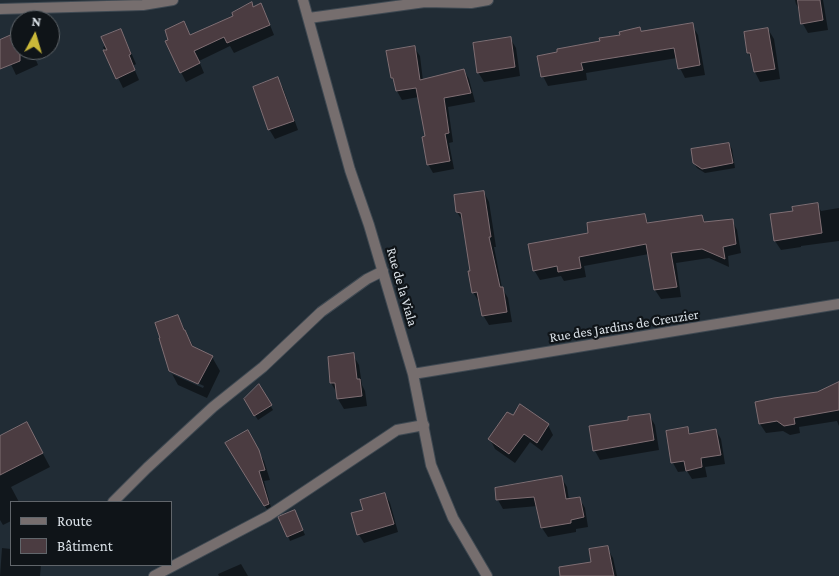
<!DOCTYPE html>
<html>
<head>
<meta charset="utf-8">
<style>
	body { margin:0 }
	#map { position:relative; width:839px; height:576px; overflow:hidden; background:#212c35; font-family:"Crimson Pro",serif }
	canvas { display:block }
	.legend { position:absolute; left:10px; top:501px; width:162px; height:65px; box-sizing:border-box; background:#0f1418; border:1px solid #61666b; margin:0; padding:6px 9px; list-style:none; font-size:15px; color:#dbe2e8 }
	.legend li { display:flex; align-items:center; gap:10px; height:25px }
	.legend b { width:25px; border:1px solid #61666b }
	.north { position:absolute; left:10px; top:10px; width:50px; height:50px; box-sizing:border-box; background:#0f1418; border:1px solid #61666b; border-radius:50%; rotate:6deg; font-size:14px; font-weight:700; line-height:20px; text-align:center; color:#dbe2e8 }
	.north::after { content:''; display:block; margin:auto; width:18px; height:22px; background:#cbb939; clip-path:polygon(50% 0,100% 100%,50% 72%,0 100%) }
</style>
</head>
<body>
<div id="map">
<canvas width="839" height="576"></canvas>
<ul class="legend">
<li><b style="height:6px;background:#766e6e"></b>Route</li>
<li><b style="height:14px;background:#4b3c41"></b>Bâtiment</li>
</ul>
<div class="north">N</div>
</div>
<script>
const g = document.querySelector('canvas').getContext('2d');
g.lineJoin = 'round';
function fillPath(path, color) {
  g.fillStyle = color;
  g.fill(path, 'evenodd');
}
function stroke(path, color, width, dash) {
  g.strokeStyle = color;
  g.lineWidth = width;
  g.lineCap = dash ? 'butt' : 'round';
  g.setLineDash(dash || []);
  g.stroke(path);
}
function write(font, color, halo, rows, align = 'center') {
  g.font = font + ' "Crimson Pro",serif';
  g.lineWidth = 4.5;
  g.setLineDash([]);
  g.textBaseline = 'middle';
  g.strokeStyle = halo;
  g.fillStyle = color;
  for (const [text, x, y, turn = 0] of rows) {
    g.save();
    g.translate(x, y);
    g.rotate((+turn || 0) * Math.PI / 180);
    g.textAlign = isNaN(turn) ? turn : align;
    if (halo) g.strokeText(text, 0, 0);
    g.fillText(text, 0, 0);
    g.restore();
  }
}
const shadow = new Path2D(`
	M 795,0 L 823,0 L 828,30 L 808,33 L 803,24 L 801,12 L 796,4 Z
	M 251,4 L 253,8 L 260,5 L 266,15 L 274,35 L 234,53 L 230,46 L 199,61 L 204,73 L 186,82 L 181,72 L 183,22 L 191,36 L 235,16 Z
	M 692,25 L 698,35 L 705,75 L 685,78 L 680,68 L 677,58 L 586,73 L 587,80 L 548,86 L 543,76 L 642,32 Z
	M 768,29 L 774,39 L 780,79 L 760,82 L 755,72 L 753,61 L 748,53 Z
	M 120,31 L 126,41 L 136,64 L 133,66 L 139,80 L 123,88 L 103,47 L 106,46 Z
	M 20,38 L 20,50 L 32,50 L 38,65 L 16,75 L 0,41 Z
	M 510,38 L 516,48 L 520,76 L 484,82 L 478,72 Z
	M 414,47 L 420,56 L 423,81 L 464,70 L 469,79 L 475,102 L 448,107 L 453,142 L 449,143 L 454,169 L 433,173 L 428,164 L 427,137 L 419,97 L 402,100 L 397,91 L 396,84 L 392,78 Z
	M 278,79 L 283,88 L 298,130 L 275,139 L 269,129 Z
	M 729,144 L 732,149 L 735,168 L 705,173 L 697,168 L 694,163 Z
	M 484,192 L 489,202 L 496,247 L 494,247 L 502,288 L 508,298 L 512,322 L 489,325 L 483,315 L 479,302 L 473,292 L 471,272 L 463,222 L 457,212 Z
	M 817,204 L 821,211 L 839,208 L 839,241 L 801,246 L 801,247 L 781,250 L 775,241 L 771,215 L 794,212 Z
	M 645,216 L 649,224 L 702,216 L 706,223 L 732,220 L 737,230 L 741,253 L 728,256 L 729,267 L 709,258 L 676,263 L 681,297 L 661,299 L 655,290 L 649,254 L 584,266 L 586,277 L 564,281 L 561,276 L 540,280 L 534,270 L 590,234 Z
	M 178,316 L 194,348 L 212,357 L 220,371 L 207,398 L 178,385 L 170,370 ZM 172,371 L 204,386 L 203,388 L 172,374 Z
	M 353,355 L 359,365 L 362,385 L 365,391 L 367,406 L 344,409 L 338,399 L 337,393 L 331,383 Z
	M 839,384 L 839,426 L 837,421 L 799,427 L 800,433 L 790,435 L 783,431 L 766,433 L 760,424 Z
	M 259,386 L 273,410 L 258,420 L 245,399 Z
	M 649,415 L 655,425 L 659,450 L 600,460 L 595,451 L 629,421 Z
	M 548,425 L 553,435 L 542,451 L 530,442 L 515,463 L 495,449 L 490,439 Z
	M 688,428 L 691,435 L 716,430 L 721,439 L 725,464 L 705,467 L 707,477 L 692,479 L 687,471 L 678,472 L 673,463 L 667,432 Z
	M 247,432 L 264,461 L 270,480 L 264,481 L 273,515 L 271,516 L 227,443 Z
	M 0,437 L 34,437 L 50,467 L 11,487 L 19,502 L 11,502 L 11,521 L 3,525 L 0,520 Z
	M 561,477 L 567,487 L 569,500 L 579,498 L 585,508 L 588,527 L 576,529 L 576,532 L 548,537 L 542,528 L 538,506 L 503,509 L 498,500 Z
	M 385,494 L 390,503 L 398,532 L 364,543 L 359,535 L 353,514 L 364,511 Z
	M 297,516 L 305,535 L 290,541 L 288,536 Z
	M 2,548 L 11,549 L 11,565 L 41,565 L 40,576 L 0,576 Z
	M 607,548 L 613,558 L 617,576 L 576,576 Z
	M 241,564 L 248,576 L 219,576 L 218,574 Z`);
const building = new Path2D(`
	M 798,0 L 820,0 L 823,20 L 801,24 Z
	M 252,2 L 253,7 L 261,3 L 270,25 L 227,43 L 224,37 L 194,51 L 200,63 L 180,73 L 165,41 L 168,40 L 165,30 L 184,21 L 190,35 L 233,16 L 232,13 Z
	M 693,23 L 700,65 L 678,69 L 674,48 L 581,63 L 583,70 L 541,77 L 537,56 L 557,52 L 557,49 L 600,41 L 599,38 L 620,35 L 619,32 L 640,27 L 641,31 Z
	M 768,28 L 775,69 L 754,72 L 750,53 L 747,53 L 744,32 Z
	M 121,29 L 131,54 L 129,55 L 135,70 L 116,79 L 103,50 L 107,50 L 101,37 Z
	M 16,33 L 20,43 L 20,61 L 0,69 L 0,40 Z
	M 511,37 L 515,67 L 477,73 L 473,43 Z
	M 415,46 L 420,80 L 464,69 L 471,93 L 444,98 L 449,133 L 445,134 L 450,161 L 427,165 L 422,137 L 425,136 L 416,88 L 396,91 L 393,78 L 391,78 L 386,51 Z
	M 278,77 L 294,121 L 268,130 L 253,87 Z
	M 729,143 L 733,163 L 702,169 L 693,163 L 691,149 Z
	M 484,191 L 491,237 L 489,237 L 500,287 L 503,287 L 507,312 L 482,316 L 477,292 L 472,293 L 468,271 L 470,271 L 461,213 L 456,212 L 454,195 Z
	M 818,203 L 822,233 L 774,241 L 770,214 L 793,211 L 792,207 Z
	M 645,214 L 647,223 L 702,215 L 704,222 L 733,219 L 736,244 L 723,247 L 725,259 L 702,249 L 671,253 L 677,287 L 654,290 L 646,244 L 579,257 L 581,268 L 558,272 L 557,266 L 533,271 L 528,244 L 588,233 L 587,223 Z
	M 178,315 L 184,330 L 185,330 L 192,346 L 213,356 L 198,384 L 169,371 L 159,338 L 160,338 L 155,323 Z
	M 354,353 L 357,379 L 360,379 L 362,396 L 337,399 L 335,383 L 330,383 L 328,357 Z
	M 839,382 L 839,410 L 794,418 L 795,424 L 784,426 L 777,421 L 759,424 L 755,402 L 774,398 L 817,392 Z
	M 259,384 L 272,405 L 254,416 L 244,399 Z
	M 520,404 L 549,424 L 537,443 L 524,434 L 509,454 L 488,439 L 507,412 L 513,415 Z
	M 650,414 L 654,440 L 593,451 L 589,426 L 628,420 L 628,417 Z
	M 27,422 L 43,453 L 0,475 L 0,436 Z
	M 688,427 L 689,434 L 716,429 L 721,455 L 701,458 L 702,467 L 686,471 L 684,461 L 671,463 L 666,431 Z
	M 248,430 L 259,450 L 265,470 L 259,471 L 269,504 L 264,506 L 225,443 Z
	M 562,476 L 566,499 L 580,497 L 584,517 L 571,520 L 571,523 L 541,528 L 534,497 L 496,500 L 495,488 Z
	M 385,493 L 394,524 L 357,535 L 351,513 L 363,510 L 360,500 Z
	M 295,510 L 303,530 L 287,537 L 278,517 Z
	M 608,546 L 614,576 L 560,576 L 559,567 L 591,562 L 589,549 Z`);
const lane = new Path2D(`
	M 113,502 L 147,468 L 213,407 L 263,367 L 321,312 L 367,279 L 383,271
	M 154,576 L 268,516 L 397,430 L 424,425`);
const street = new Path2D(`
	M 303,0 L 350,170 L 369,225 L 413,374 L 431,465 L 453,518 L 487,576
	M 0,9 L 143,5 L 173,0
	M 309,18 L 425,2 L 471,3 L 488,0
	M 413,374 L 839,304`);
const streetNames = [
	["Rue de la Viala",402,287,74],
	["Rue des Jardins de Creuzier",624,326,-9]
];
fillPath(shadow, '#0007');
fillPath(building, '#4b3c41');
stroke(building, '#7f6e73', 1);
stroke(lane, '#3f4952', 12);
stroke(street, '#3f4952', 12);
stroke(lane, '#766e6e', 10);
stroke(street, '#766e6e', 10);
write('14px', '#dbe2e8', '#0f1418', streetNames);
</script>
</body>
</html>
